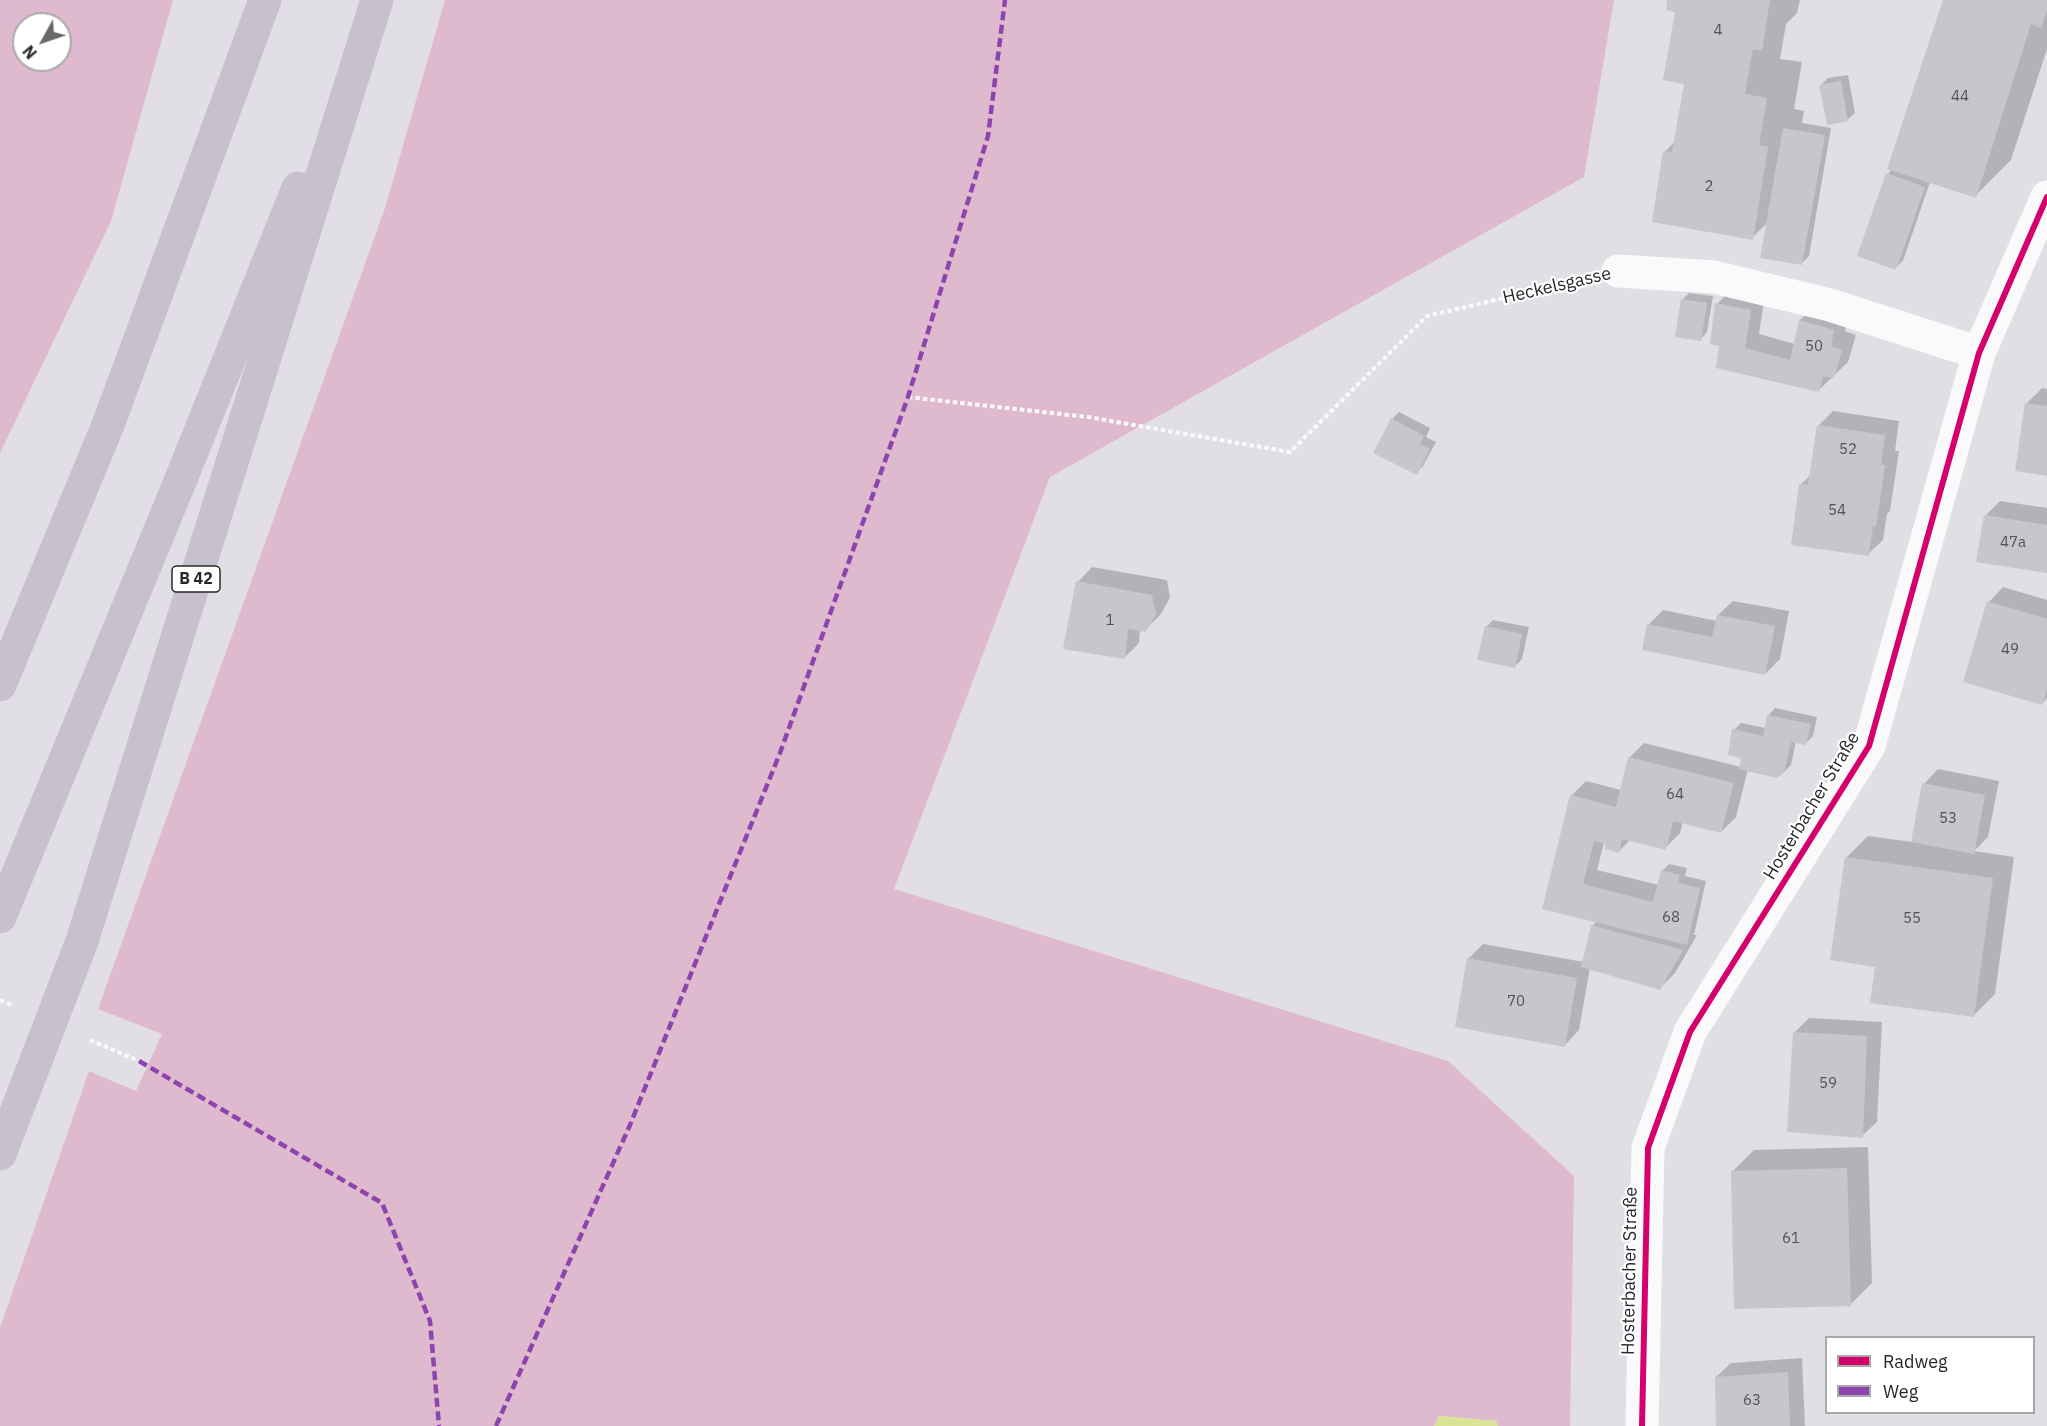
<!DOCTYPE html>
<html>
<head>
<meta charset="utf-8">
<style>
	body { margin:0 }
	#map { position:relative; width:2047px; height:1426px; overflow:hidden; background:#e2dee6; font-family:"IBM Plex Sans",sans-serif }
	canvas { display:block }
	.legend { position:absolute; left:1825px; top:1336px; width:210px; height:78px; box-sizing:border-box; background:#fff; border:2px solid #a9a9a9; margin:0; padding:8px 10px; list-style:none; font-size:18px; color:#282828 }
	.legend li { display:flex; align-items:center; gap:12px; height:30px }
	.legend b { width:30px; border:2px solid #a9a9a9 }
	.north { position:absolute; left:12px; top:12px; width:60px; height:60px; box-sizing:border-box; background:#fff; border:2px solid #a9a9a9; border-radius:50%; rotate:230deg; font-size:16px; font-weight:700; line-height:24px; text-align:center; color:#282828 }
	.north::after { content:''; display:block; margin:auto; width:21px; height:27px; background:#69686a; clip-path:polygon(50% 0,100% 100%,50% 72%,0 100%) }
</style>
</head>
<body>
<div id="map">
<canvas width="2047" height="1426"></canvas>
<ul class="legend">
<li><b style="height:8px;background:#d6006c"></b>Radweg</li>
<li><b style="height:8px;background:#8e44ad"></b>Weg</li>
</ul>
<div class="north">N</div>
</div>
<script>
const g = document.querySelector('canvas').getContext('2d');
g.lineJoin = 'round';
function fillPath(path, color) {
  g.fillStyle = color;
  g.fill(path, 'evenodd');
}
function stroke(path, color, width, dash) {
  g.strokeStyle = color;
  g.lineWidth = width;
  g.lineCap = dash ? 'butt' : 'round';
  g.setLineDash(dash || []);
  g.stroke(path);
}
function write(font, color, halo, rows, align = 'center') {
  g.font = font + ' "IBM Plex Sans",sans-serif';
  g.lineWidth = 4.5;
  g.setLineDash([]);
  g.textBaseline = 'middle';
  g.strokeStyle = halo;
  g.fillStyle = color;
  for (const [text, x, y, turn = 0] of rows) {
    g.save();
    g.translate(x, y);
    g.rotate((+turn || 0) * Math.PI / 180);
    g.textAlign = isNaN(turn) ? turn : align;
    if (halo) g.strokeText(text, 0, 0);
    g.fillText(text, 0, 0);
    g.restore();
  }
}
const green = new Path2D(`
	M 0,0 L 173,0 L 111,221 L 0,453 ZM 24,24 L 60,24 L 60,60 L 24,60 Z
	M 445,0 L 1614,0 L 1584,177 L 1050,477 L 894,889 L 1448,1061 L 1574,1176 L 1570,1426 L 1498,1426 L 1496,1421 L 1439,1416 L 1434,1426 L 0,1426 L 0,1328 L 89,1071 L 136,1091 L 162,1034 L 98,1009 L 385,208 Z`);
const water = new Path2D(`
	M 1439,1416 L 1496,1421 L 1498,1426 L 1434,1426 Z`);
const shadow = new Path2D(`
	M 1669,0 L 1800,0 L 1797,13 L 1786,24 L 1780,59 L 1802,62 L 1794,109 L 1804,111 L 1802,123 L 1831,128 L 1809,256 L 1802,263 L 1768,222 L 1752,238 L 1665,152 L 1675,141 L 1686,82 L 1677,11 Z
	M 1944,0 L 2047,0 L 2047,49 L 2011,160 L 1975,196 L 1930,182 L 1903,261 L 1895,268 L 1888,174 L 1892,169 Z
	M 1848,75 L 1855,113 L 1847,120 L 1821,85 L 1828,78 Z
	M 1732,289 L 1765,295 L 1759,334 L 1795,344 L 1800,320 L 1815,306 L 1848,315 L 1845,331 L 1856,335 L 1848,362 L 1818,391 L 1720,345 L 1717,304 Z
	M 1689,293 L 1713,296 L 1707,332 L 1700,340 L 1682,300 Z
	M 2042,388 L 2047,389 L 2047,474 L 2027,403 Z
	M 1833,411 L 1899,421 L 1895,451 L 1899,451 L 1890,511 L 1887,514 L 1883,540 L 1868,554 L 1800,485 L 1812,474 L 1818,426 Z
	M 1399,412 L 1430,428 L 1426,437 L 1436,442 L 1423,466 L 1416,473 L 1392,419 Z
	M 2000,501 L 2047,508 L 2047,572 L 1985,516 Z
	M 1092,567 L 1167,580 L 1170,598 L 1160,615 L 1145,630 L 1140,629 L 1139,643 L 1124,658 L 1078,582 Z
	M 2003,587 L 2047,600 L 2047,698 L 2042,704 L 1989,602 Z
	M 1733,601 L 1789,611 L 1780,659 L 1765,674 L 1648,625 L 1663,610 L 1717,621 L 1718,615 Z
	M 1493,620 L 1529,627 L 1522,659 L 1515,666 L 1486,627 Z
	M 1775,708 L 1817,717 L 1813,736 L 1806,743 L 1796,741 L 1791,765 L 1784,772 L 1748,769 L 1736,817 L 1721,832 L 1683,822 L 1680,833 L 1665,848 L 1630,840 L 1619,851 L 1604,842 L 1597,870 L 1659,885 L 1662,871 L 1669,864 L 1687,868 L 1685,876 L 1706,881 L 1694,935 L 1697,935 L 1675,973 L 1660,988 L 1590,968 L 1579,1030 L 1565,1045 L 1468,959 L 1483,944 L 1584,962 L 1592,926 L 1597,921 L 1544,908 L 1571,796 L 1586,781 L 1621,790 L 1629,758 L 1644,743 L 1741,767 L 1743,757 L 1734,730 L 1741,723 L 1766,728 L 1768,716 Z
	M 1938,769 L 1999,781 L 1988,837 L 1974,851 L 2014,857 L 1995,994 L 1973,1016 L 1877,966 L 1846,858 L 1868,836 L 1912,842 L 1924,784 Z
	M 1809,1018 L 1882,1022 L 1877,1122 L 1862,1136 L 1795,1032 Z
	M 1868,1147 L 1872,1283 L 1851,1304 L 1732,1172 L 1754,1150 Z
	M 1802,1358 L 1805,1426 L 1718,1426 L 1716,1377 L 1731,1363 Z`);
const building = new Path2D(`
	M 1667,0 L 1770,0 L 1762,51 L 1753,49 L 1745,94 L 1767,98 L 1759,145 L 1768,147 L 1753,240 L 1652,222 L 1663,151 L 1672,152 L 1684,84 L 1663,80 L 1675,12 L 1666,10 Z
	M 1943,0 L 2047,0 L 2047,10 L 2041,28 L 2031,24 L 1976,198 L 1887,169 Z
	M 1841,81 L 1848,121 L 1827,125 L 1819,85 Z
	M 1783,128 L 1825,135 L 1802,265 L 1760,258 Z
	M 1886,173 L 1925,187 L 1896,270 L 1857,256 Z
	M 1681,299 L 1707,303 L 1701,341 L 1675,337 Z
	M 1715,303 L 1751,310 L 1745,348 L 1790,360 L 1799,320 L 1834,330 L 1831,346 L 1842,350 L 1834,378 L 1823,376 L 1819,392 L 1716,368 L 1719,346 L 1710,344 Z
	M 2025,403 L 2047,406 L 2047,476 L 2015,471 Z
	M 1391,418 L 1424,436 L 1420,444 L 1430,449 L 1417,475 L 1373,453 Z
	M 1817,425 L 1885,435 L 1881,465 L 1885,465 L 1876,527 L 1873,526 L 1869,556 L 1791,545 L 1799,484 L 1808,485 Z
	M 1984,515 L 2047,525 L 2047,573 L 1976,562 Z
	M 1076,581 L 1152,595 L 1156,614 L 1146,632 L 1128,629 L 1125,659 L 1063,649 Z
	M 1987,601 L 2047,619 L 2047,689 L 2042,705 L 1963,682 Z
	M 1717,615 L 1775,626 L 1765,675 L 1642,650 L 1647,624 L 1712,637 Z
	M 1485,626 L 1522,634 L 1515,668 L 1477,660 Z
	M 1767,715 L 1811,724 L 1806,745 L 1791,742 L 1784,773 L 1777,778 L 1739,769 L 1741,758 L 1728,755 L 1732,729 L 1763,736 Z
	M 1628,757 L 1734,783 L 1721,833 L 1673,821 L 1666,850 L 1622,839 L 1619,853 L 1605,849 L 1606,844 L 1594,841 L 1583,884 L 1653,902 L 1661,870 L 1680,875 L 1678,883 L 1700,888 L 1687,945 L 1542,909 L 1570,795 L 1616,807 Z
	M 1922,783 L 1985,795 L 1974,854 L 1911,842 Z
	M 1845,857 L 1993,878 L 1974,1017 L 1870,1003 L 1875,967 L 1830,960 Z
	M 1591,925 L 1683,950 L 1660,990 L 1581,967 Z
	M 1467,958 L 1577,978 L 1565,1047 L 1455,1027 Z
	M 1793,1032 L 1867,1036 L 1863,1138 L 1787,1132 Z
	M 1847,1168 L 1851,1306 L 1734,1309 L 1731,1171 Z
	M 1788,1372 L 1790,1426 L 1716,1426 L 1715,1377 Z`);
const path = new Path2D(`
	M 908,397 L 1088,417 L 1290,452 L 1427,316 L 1577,281
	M 0,1000 L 12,1005
	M 90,1040 L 139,1061`);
const minor = new Path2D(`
	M 1618,271 L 1714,277 L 1830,305 L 1979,353
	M 1642,1426 L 1648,1148 L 1690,1032 L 1869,746 L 1979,353 L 2047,197`);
const trunk = new Path2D(`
	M 0,685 L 108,425 L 265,0
	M 0,917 L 179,484 L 298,188
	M 0,1154 L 82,941 L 377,0`);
const quiet = new Path2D(`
	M 139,1061 L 382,1203 L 430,1321 L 439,1426
	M 496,1426 L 630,1125 L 780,753 L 908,397 L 988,136 L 1005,0`);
const cycleway = new Path2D(`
	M 1642,1426 L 1648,1148 L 1690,1032 L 1869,746 L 1979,353 L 2047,197`);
const numberNames = [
	["4",1718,31],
	["44",1960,97],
	["2",1709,187],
	["50",1814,347],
	["52",1848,450],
	["54",1837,511],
	["47a",2013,543],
	["1",1110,621],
	["49",2010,650],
	["64",1675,795],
	["53",1948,819],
	["68",1671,918],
	["55",1912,919],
	["70",1516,1002],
	["59",1828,1084],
	["61",1791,1239],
	["63",1752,1401]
];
const shields = [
	[196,579,48]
];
const shieldNames = [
	["B 42",196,579]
];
const streetNames = [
	["Heckelsgasse",1557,286,-13],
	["Hosterbacher Straße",1812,806,-59],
	["Hosterbacher Straße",1630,1271,-89]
];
fillPath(green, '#dfb9ce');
fillPath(water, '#dbe496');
fillPath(shadow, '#0003');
fillPath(building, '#c8c5cc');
stroke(path, '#fbfafb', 4, [4.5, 3]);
stroke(minor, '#fbfafb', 33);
stroke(trunk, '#c7c0cf', 33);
stroke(quiet, '#8e44ad', 4.5, [9, 4.5]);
stroke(cycleway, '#d6006c', 6);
write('15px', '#525254', null, numberNames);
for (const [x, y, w] of shields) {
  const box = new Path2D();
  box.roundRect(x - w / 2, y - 13, w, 26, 4.5);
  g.fillStyle = '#fff';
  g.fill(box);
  stroke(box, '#282828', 1.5);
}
write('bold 16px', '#282828', null, shieldNames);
write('18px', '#282828', '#fff', streetNames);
</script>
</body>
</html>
